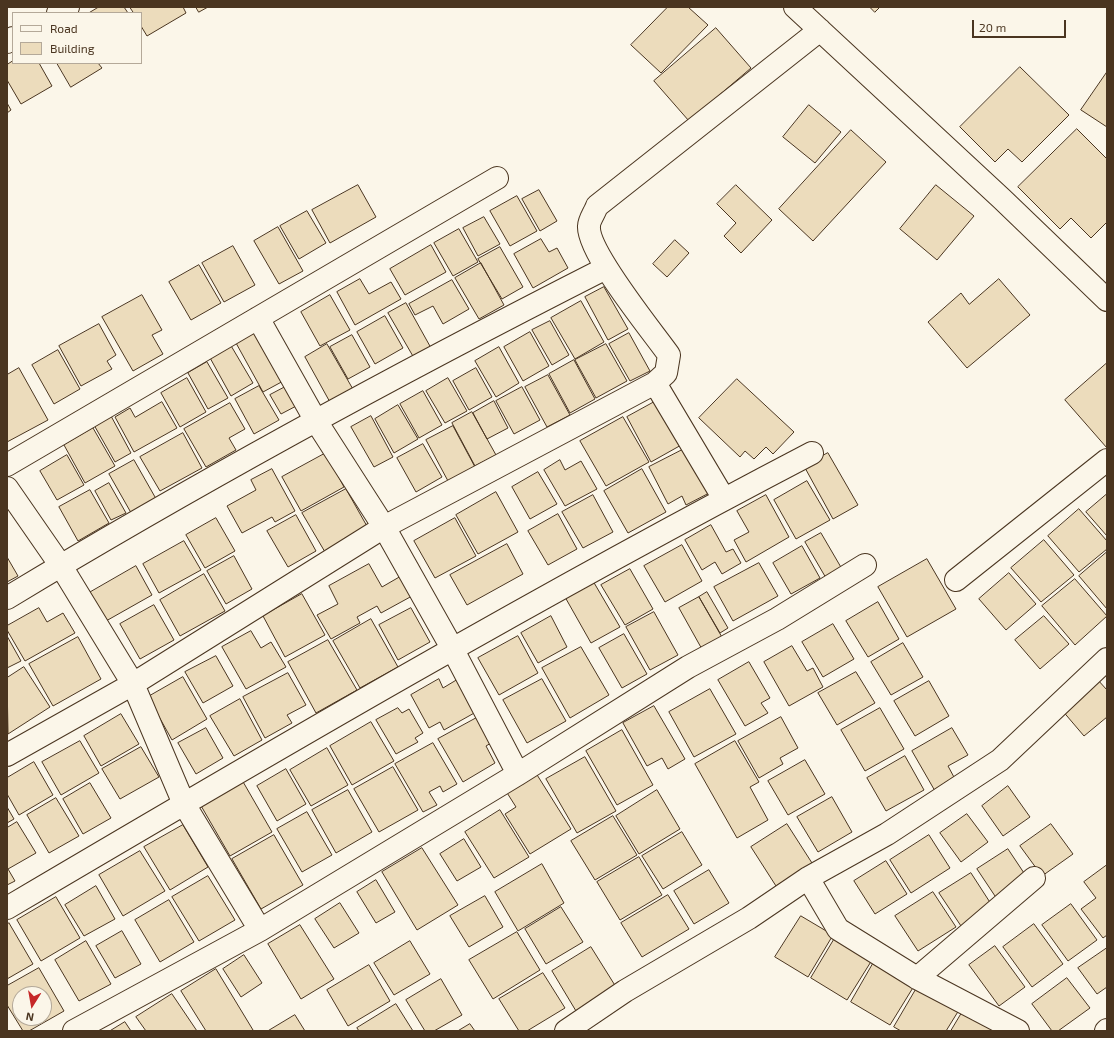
<!DOCTYPE html>
<html>
<head>
<meta charset="utf-8">
<style>
	body { margin:0 }
	#map { position:relative; width:1114px; height:1038px; overflow:hidden; background:#fbf6e9; font-family:"Exo 2",sans-serif }
	canvas { display:block }
	.frame { position:absolute; inset:0; border:8px solid #4a3520; pointer-events:none }
	.legend { position:absolute; left:12px; top:12px; width:130px; height:52px; box-sizing:border-box; background:#fbf6e9; border:1px solid #b4a999; margin:0; padding:5px 7px; list-style:none; font-size:12px; color:#4a3520 }
	.legend li { display:flex; align-items:center; gap:8px; height:20px }
	.legend b { width:20px; border:1px solid #b4a999 }
	.north { position:absolute; left:12px; top:986px; width:40px; height:40px; box-sizing:border-box; background:#fbf6e9; border:1px solid #b4a999; border-radius:50%; rotate:191deg; font-size:11px; font-weight:700; line-height:16px; text-align:center; color:#4a3520 }
	.north::after { content:''; display:block; margin:auto; width:14px; height:18px; background:#c62828; clip-path:polygon(50% 0,100% 100%,50% 72%,0 100%) }
	.scale { position:absolute; left:972px; top:20px; width:94px; height:18px; box-sizing:border-box; border:2px solid #4a3520; border-top:0; padding-left:5px; font-size:12px; line-height:14px; white-space:nowrap; color:#4a3520; -webkit-text-stroke:3px #fbf6e9; paint-order:stroke }
</style>
</head>
<body>
<div id="map">
<canvas width="1114" height="1038"></canvas>
<div class="frame"></div>
<ul class="legend">
<li><b style="height:5px;background:#fbf6e9"></b>Road</li>
<li><b style="height:11px;background:#ecdcbc"></b>Building</li>
</ul>
<div class="north">N</div>
<div class="scale">20 m</div>
</div>
<script>
const g = document.querySelector('canvas').getContext('2d');
g.lineJoin = 'round';
function fillPath(path, color) {
  g.fillStyle = color;
  g.fill(path, 'evenodd');
}
function stroke(path, color, width, dash) {
  g.strokeStyle = color;
  g.lineWidth = width;
  g.lineCap = dash ? 'butt' : 'round';
  g.setLineDash(dash || []);
  g.stroke(path);
}
const building = new Path2D(`
	M 99,7 L 124,7 L 128,13 L 89,13 Z
	M 130,7 L 183,7 L 186,13 L 147,36 L 141,26 L 141,13 L 134,13 Z
	M 196,7 L 208,7 L 199,12 Z
	M 668,7 L 688,7 L 708,25 L 661,73 L 631,45 Z
	M 870,7 L 880,7 L 875,12 Z
	M 716,28 L 751,68 L 689,121 L 654,81 Z
	M 13,61 L 13,63 L 39,63 L 52,86 L 21,104 L 7,80 L 7,65 Z
	M 57,63 L 98,63 L 102,68 L 71,87 Z
	M 1020,67 L 1069,115 L 1022,162 L 1008,149 L 995,162 L 960,127 Z
	M 1107,72 L 1107,127 L 1081,110 Z
	M 7,103 L 11,110 L 7,113 Z
	M 809,105 L 841,132 L 815,163 L 783,137 Z
	M 1077,129 L 1107,159 L 1107,222 L 1091,238 L 1071,218 L 1060,229 L 1018,187 Z
	M 851,130 L 886,162 L 813,241 L 779,209 Z
	M 358,185 L 376,217 L 330,243 L 312,210 Z
	M 736,185 L 772,220 L 741,253 L 724,236 L 736,223 L 717,204 Z
	M 936,185 L 974,216 L 937,260 L 900,229 Z
	M 539,190 L 557,221 L 540,231 L 522,199 Z
	M 517,196 L 537,231 L 510,246 L 490,211 Z
	M 307,211 L 326,243 L 299,259 L 280,226 Z
	M 484,217 L 500,244 L 478,256 L 463,228 Z
	M 278,227 L 303,271 L 279,284 L 254,241 Z
	M 459,229 L 478,262 L 453,276 L 434,243 Z
	M 541,239 L 549,252 L 557,248 L 568,268 L 533,288 L 514,254 Z
	M 675,240 L 689,253 L 667,277 L 653,264 Z
	M 431,245 L 446,272 L 405,295 L 390,269 Z
	M 233,246 L 255,285 L 224,302 L 202,263 Z
	M 500,247 L 523,287 L 502,299 L 478,259 Z
	M 481,263 L 504,305 L 479,319 L 455,278 Z
	M 199,265 L 221,303 L 191,320 L 169,282 Z
	M 360,279 L 369,294 L 391,282 L 401,299 L 355,325 L 337,292 Z
	M 999,279 L 1030,315 L 967,368 L 928,322 L 961,293 L 969,304 Z
	M 452,280 L 469,309 L 443,324 L 433,306 L 415,315 L 409,304 Z
	M 604,287 L 628,329 L 608,340 L 585,297 Z
	M 142,295 L 162,330 L 152,335 L 163,354 L 133,371 L 102,317 Z
	M 330,295 L 350,330 L 320,346 L 301,312 Z
	M 581,301 L 604,342 L 575,359 L 551,318 Z
	M 406,303 L 431,348 L 414,358 L 388,313 Z
	M 385,316 L 403,348 L 375,364 L 357,332 Z
	M 550,321 L 569,355 L 552,365 L 532,330 Z
	M 99,324 L 116,355 L 107,361 L 112,369 L 81,386 L 59,346 Z
	M 259,330 L 287,379 L 263,392 L 236,343 Z
	M 530,332 L 549,366 L 523,381 L 504,347 Z
	M 629,333 L 650,371 L 630,381 L 609,344 Z
	M 352,335 L 370,367 L 348,379 L 330,347 Z
	M 230,344 L 253,383 L 231,396 L 209,356 Z
	M 327,344 L 354,391 L 331,404 L 305,357 Z
	M 606,344 L 627,381 L 596,398 L 575,360 Z
	M 499,347 L 519,383 L 496,397 L 475,361 Z
	M 58,350 L 80,389 L 54,404 L 32,365 Z
	M 574,360 L 595,399 L 570,413 L 549,374 Z
	M 207,362 L 228,398 L 208,409 L 188,373 Z
	M 1107,363 L 1107,448 L 1065,400 Z
	M 19,368 L 48,420 L 7,442 L 7,375 Z
	M 476,368 L 492,397 L 469,410 L 453,381 Z
	M 548,375 L 570,415 L 547,427 L 525,387 Z
	M 187,378 L 206,412 L 180,427 L 161,393 Z
	M 448,378 L 467,411 L 445,423 L 426,391 Z
	M 737,379 L 794,432 L 773,454 L 766,447 L 754,459 L 745,451 L 740,457 L 699,418 Z
	M 289,385 L 300,404 L 281,414 L 270,395 Z
	M 259,386 L 279,420 L 254,434 L 235,399 Z
	M 522,387 L 540,420 L 514,434 L 496,401 Z
	M 423,391 L 442,425 L 419,438 L 400,404 Z
	M 658,400 L 683,444 L 651,462 L 627,417 Z
	M 494,401 L 508,428 L 487,439 L 473,413 Z
	M 162,402 L 177,428 L 134,452 L 115,417 L 130,408 L 135,417 Z
	M 230,403 L 245,429 L 229,438 L 236,450 L 206,467 L 184,429 Z
	M 398,405 L 418,439 L 394,453 L 375,419 Z
	M 472,412 L 496,455 L 475,466 L 452,423 Z
	M 111,416 L 131,453 L 115,462 L 94,425 Z
	M 371,416 L 393,457 L 374,467 L 351,427 Z
	M 623,417 L 649,462 L 606,486 L 580,441 Z
	M 453,426 L 475,467 L 448,481 L 426,440 Z
	M 93,428 L 115,466 L 85,483 L 64,445 Z
	M 183,433 L 202,468 L 160,491 L 140,457 Z
	M 423,444 L 442,477 L 416,492 L 397,458 Z
	M 690,446 L 713,491 L 686,505 L 682,496 L 668,504 L 649,467 Z
	M 326,453 L 344,487 L 301,511 L 282,477 Z
	M 828,453 L 858,505 L 833,519 L 804,466 Z
	M 67,455 L 84,485 L 57,500 L 40,471 Z
	M 134,460 L 159,504 L 134,518 L 109,474 Z
	M 560,460 L 565,470 L 581,461 L 597,489 L 565,506 L 544,470 Z
	M 272,469 L 295,511 L 275,522 L 272,517 L 242,533 L 227,506 L 256,490 L 251,480 Z
	M 642,469 L 666,512 L 628,533 L 604,491 Z
	M 538,472 L 557,504 L 530,519 L 512,487 Z
	M 807,481 L 830,520 L 796,539 L 774,500 Z
	M 109,483 L 126,513 L 111,520 L 95,491 Z
	M 346,489 L 368,528 L 325,552 L 302,513 Z
	M 90,490 L 109,523 L 78,541 L 59,507 Z
	M 496,492 L 518,532 L 478,554 L 456,515 Z
	M 1107,494 L 1107,536 L 1086,512 Z
	M 593,495 L 613,532 L 583,548 L 562,512 Z
	M 766,495 L 789,537 L 746,562 L 734,540 L 749,532 L 737,511 Z
	M 1079,509 L 1107,541 L 1107,549 L 1079,572 L 1048,536 Z
	M 558,514 L 577,549 L 548,565 L 528,531 Z
	M 296,515 L 316,551 L 288,567 L 267,531 Z
	M 216,518 L 235,551 L 205,568 L 186,535 Z
	M 455,518 L 476,556 L 435,578 L 414,541 Z
	M 711,525 L 726,552 L 733,549 L 741,563 L 722,574 L 715,562 L 702,570 L 685,540 Z
	M 821,533 L 842,569 L 826,578 L 805,542 Z
	M 1044,540 L 1074,575 L 1041,602 L 1011,568 Z
	M 184,541 L 201,570 L 159,593 L 143,564 Z
	M 507,544 L 523,574 L 467,605 L 450,575 Z
	M 682,545 L 702,581 L 665,602 L 644,566 Z
	M 802,546 L 820,578 L 791,594 L 773,563 Z
	M 1107,552 L 1107,609 L 1079,576 Z
	M 234,556 L 252,589 L 226,604 L 207,571 Z
	M 7,557 L 18,576 L 7,582 Z
	M 927,559 L 956,609 L 907,637 L 878,587 Z
	M 759,563 L 778,596 L 733,621 L 714,587 Z
	M 369,564 L 382,587 L 401,576 L 412,596 L 381,613 L 377,606 L 357,617 L 360,623 L 331,639 L 317,615 L 338,604 L 329,586 Z
	M 136,566 L 152,595 L 106,621 L 89,593 Z
	M 630,569 L 653,609 L 625,625 L 601,585 Z
	M 1009,573 L 1036,604 L 1006,630 L 979,599 Z
	M 204,574 L 225,611 L 180,636 L 160,600 Z
	M 1075,579 L 1107,616 L 1075,645 L 1042,606 Z
	M 593,581 L 620,627 L 591,643 L 565,597 Z
	M 707,592 L 728,628 L 720,633 L 699,597 Z
	M 302,594 L 325,635 L 285,657 L 263,616 Z
	M 699,597 L 723,639 L 703,651 L 679,608 Z
	M 878,602 L 899,639 L 868,657 L 846,621 Z
	M 154,605 L 174,640 L 140,659 L 120,624 Z
	M 39,608 L 47,622 L 63,613 L 75,633 L 25,661 L 7,630 L 7,626 Z
	M 411,608 L 430,642 L 398,660 L 379,625 Z
	M 654,612 L 678,655 L 650,670 L 626,627 Z
	M 551,616 L 567,647 L 538,663 L 521,633 Z
	M 1044,616 L 1069,644 L 1040,669 L 1015,640 Z
	M 371,619 L 398,667 L 360,688 L 333,641 Z
	M 833,624 L 854,659 L 823,677 L 802,642 Z
	M 251,631 L 261,648 L 271,642 L 286,667 L 246,689 L 222,647 Z
	M 624,634 L 647,674 L 622,688 L 599,648 Z
	M 7,636 L 21,661 L 7,668 Z
	M 518,636 L 538,673 L 499,695 L 478,658 Z
	M 78,637 L 101,679 L 53,706 L 29,664 Z
	M 328,640 L 357,690 L 316,713 L 288,662 Z
	M 903,643 L 923,677 L 891,695 L 871,662 Z
	M 792,646 L 807,671 L 813,668 L 823,687 L 789,706 L 764,662 Z
	M 581,647 L 609,695 L 570,718 L 542,668 Z
	M 216,656 L 233,686 L 203,703 L 185,672 Z
	M 749,662 L 770,698 L 761,703 L 768,713 L 745,726 L 718,680 Z
	M 24,667 L 50,707 L 8,734 L 7,678 Z
	M 856,672 L 875,703 L 837,725 L 818,693 Z
	M 288,673 L 306,705 L 287,715 L 292,723 L 265,738 L 243,697 Z
	M 183,677 L 207,719 L 172,740 L 148,697 Z
	M 439,679 L 443,688 L 458,679 L 476,712 L 444,730 L 440,722 L 429,728 L 411,695 Z
	M 542,679 L 566,721 L 527,743 L 503,700 Z
	M 1097,679 L 1107,690 L 1107,717 L 1084,736 L 1061,709 Z
	M 929,681 L 949,716 L 915,736 L 894,701 Z
	M 710,689 L 736,734 L 694,757 L 669,712 Z
	M 240,699 L 262,740 L 234,756 L 210,716 Z
	M 654,706 L 685,759 L 668,769 L 662,758 L 647,766 L 623,723 Z
	M 398,708 L 402,713 L 409,709 L 423,733 L 415,738 L 418,742 L 396,754 L 376,720 Z
	M 880,708 L 904,749 L 865,771 L 841,730 Z
	M 121,714 L 139,744 L 101,766 L 84,736 Z
	M 482,715 L 496,740 L 486,746 L 495,763 L 463,782 L 438,739 Z
	M 781,717 L 798,748 L 780,758 L 783,764 L 759,778 L 738,741 Z
	M 371,722 L 394,761 L 352,785 L 330,746 Z
	M 206,728 L 223,758 L 196,774 L 178,743 Z
	M 952,728 L 968,755 L 948,766 L 955,779 L 935,791 L 912,751 Z
	M 622,730 L 653,785 L 617,805 L 586,751 Z
	M 80,741 L 99,773 L 61,795 L 42,762 Z
	M 735,741 L 759,782 L 750,787 L 768,820 L 737,838 L 695,764 Z
	M 433,743 L 457,784 L 443,792 L 440,786 L 429,792 L 437,805 L 423,812 L 395,764 Z
	M 141,747 L 159,777 L 120,799 L 102,769 Z
	M 327,748 L 348,785 L 311,806 L 290,770 Z
	M 905,756 L 924,790 L 886,811 L 867,778 Z
	M 585,757 L 616,811 L 577,833 L 546,779 Z
	M 805,760 L 825,794 L 788,815 L 768,781 Z
	M 34,762 L 53,795 L 19,815 L 7,794 L 7,778 Z
	M 393,767 L 418,810 L 379,832 L 354,789 Z
	M 286,769 L 306,804 L 277,821 L 257,786 Z
	M 534,770 L 571,829 L 530,854 L 505,814 L 516,807 L 504,788 Z
	M 242,780 L 272,832 L 230,856 L 200,804 Z
	M 90,783 L 111,818 L 83,834 L 63,799 Z
	M 1008,786 L 1030,817 L 1003,836 L 982,806 Z
	M 348,790 L 372,832 L 336,853 L 312,810 Z
	M 657,790 L 680,829 L 639,854 L 616,816 Z
	M 832,797 L 852,832 L 818,852 L 797,817 Z
	M 56,798 L 79,836 L 49,853 L 27,815 Z
	M 7,807 L 14,819 L 7,823 Z
	M 500,810 L 529,857 L 494,878 L 465,832 Z
	M 307,812 L 332,855 L 302,872 L 277,829 Z
	M 967,814 L 988,842 L 961,862 L 940,833 Z
	M 613,816 L 637,855 L 595,880 L 571,841 Z
	M 17,822 L 36,853 L 8,869 L 15,881 L 7,885 L 7,828 Z
	M 787,824 L 812,863 L 776,886 L 751,847 Z
	M 1051,824 L 1073,854 L 1042,876 L 1020,846 Z
	M 183,825 L 208,867 L 170,890 L 144,847 Z
	M 682,832 L 702,865 L 663,889 L 642,856 Z
	M 274,835 L 303,885 L 261,909 L 232,859 Z
	M 929,835 L 950,868 L 911,893 L 890,860 Z
	M 464,839 L 481,867 L 457,881 L 440,854 Z
	M 422,848 L 458,905 L 417,930 L 382,872 Z
	M 1008,849 L 1028,879 L 997,899 L 977,869 Z
	M 140,851 L 165,891 L 123,916 L 99,875 Z
	M 639,857 L 662,895 L 620,920 L 597,882 Z
	M 886,861 L 907,894 L 875,914 L 854,881 Z
	M 542,864 L 564,903 L 518,931 L 495,892 Z
	M 1107,865 L 1107,935 L 1103,938 L 1081,909 L 1096,898 L 1084,882 Z
	M 709,870 L 729,903 L 694,924 L 674,891 Z
	M 971,873 L 993,907 L 961,926 L 939,893 Z
	M 208,876 L 235,920 L 199,941 L 172,897 Z
	M 376,880 L 395,912 L 376,923 L 357,892 Z
	M 96,886 L 115,919 L 84,936 L 65,905 Z
	M 933,892 L 956,927 L 918,951 L 895,916 Z
	M 668,895 L 689,929 L 642,957 L 621,923 Z
	M 485,896 L 503,927 L 469,947 L 450,916 Z
	M 56,897 L 80,938 L 41,961 L 17,920 Z
	M 169,900 L 194,942 L 160,962 L 135,920 Z
	M 340,903 L 359,933 L 334,948 L 315,919 Z
	M 1071,904 L 1097,940 L 1068,961 L 1042,925 Z
	M 561,907 L 583,942 L 546,964 L 525,929 Z
	M 801,916 L 833,935 L 808,977 L 775,957 Z
	M 9,923 L 33,964 L 7,979 L 7,925 Z
	M 1034,924 L 1063,964 L 1032,987 L 1003,947 Z
	M 300,925 L 334,979 L 301,999 L 268,944 Z
	M 122,931 L 141,964 L 115,978 L 96,946 Z
	M 517,932 L 540,970 L 493,999 L 469,960 Z
	M 835,938 L 872,960 L 847,1000 L 811,978 Z
	M 86,941 L 111,984 L 79,1001 L 55,960 Z
	M 410,941 L 430,974 L 394,995 L 374,963 Z
	M 995,946 L 1025,987 L 999,1006 L 969,965 Z
	M 591,947 L 616,987 L 576,1011 L 552,971 Z
	M 1107,948 L 1107,987 L 1097,994 L 1078,968 Z
	M 244,955 L 262,983 L 241,997 L 223,969 Z
	M 874,962 L 914,986 L 890,1025 L 851,1002 Z
	M 369,965 L 390,1001 L 348,1026 L 327,990 Z
	M 39,968 L 64,1011 L 29,1031 L 23,1031 L 7,1005 L 7,986 ZM 20,994 L 44,994 L 44,1018 L 20,1018 Z
	M 216,969 L 253,1030 L 251,1031 L 206,1031 L 181,991 Z
	M 543,973 L 565,1008 L 527,1031 L 519,1031 L 499,999 Z
	M 1067,978 L 1090,1008 L 1058,1031 L 1052,1031 L 1032,1004 Z
	M 441,979 L 462,1015 L 434,1031 L 425,1031 L 406,1000 Z
	M 918,986 L 959,1010 L 946,1031 L 901,1031 L 894,1027 Z
	M 172,994 L 197,1031 L 146,1031 L 136,1017 Z
	M 396,1004 L 413,1031 L 359,1031 L 357,1028 Z
	M 963,1011 L 996,1031 L 951,1031 Z
	M 295,1015 L 305,1031 L 268,1031 Z
	M 125,1022 L 131,1031 L 110,1031 Z
	M 470,1024 L 475,1031 L 458,1031 Z`);
const minor = new Path2D(`
	M 795,7 L 1002,199 L 1107,300
	M 58,13 L 68,7
	M 7,42 L 13,38
	M 258,318 L 316,421 L 384,527 L 452,648 L 518,774
	M 655,383 L 724,499
	M 7,465 L 497,178
	M 7,488 L 61,566 L 133,684 L 184,804 L 260,930
	M 956,580 L 1107,460
	M 7,598 C 202,480 403,371 606,268
	M 7,755 L 133,684 L 384,527 L 655,383 L 666,373 L 669,355 C 652,331 587,252 589,226 C 589,220 595,212 597,206 L 820,30
	M 808,878 L 838,929 L 917,978 L 1018,1031
	M 7,908 C 273,751 538,596 812,453
	M 917,978 L 1034,878
	M 74,1031 L 260,930 L 518,774 L 688,667 L 777,619 L 865,565
	M 566,1031 L 625,991 L 749,918 L 808,878 L 887,834 L 1000,760 L 1107,659
	M 1106,1031 L 1107,1030`);
fillPath(building, '#ecdcbc');
stroke(building, '#4a3520', 1);
stroke(minor, '#4a3520', 24);
stroke(minor, '#fbf6e9', 22);
</script>
</body>
</html>
